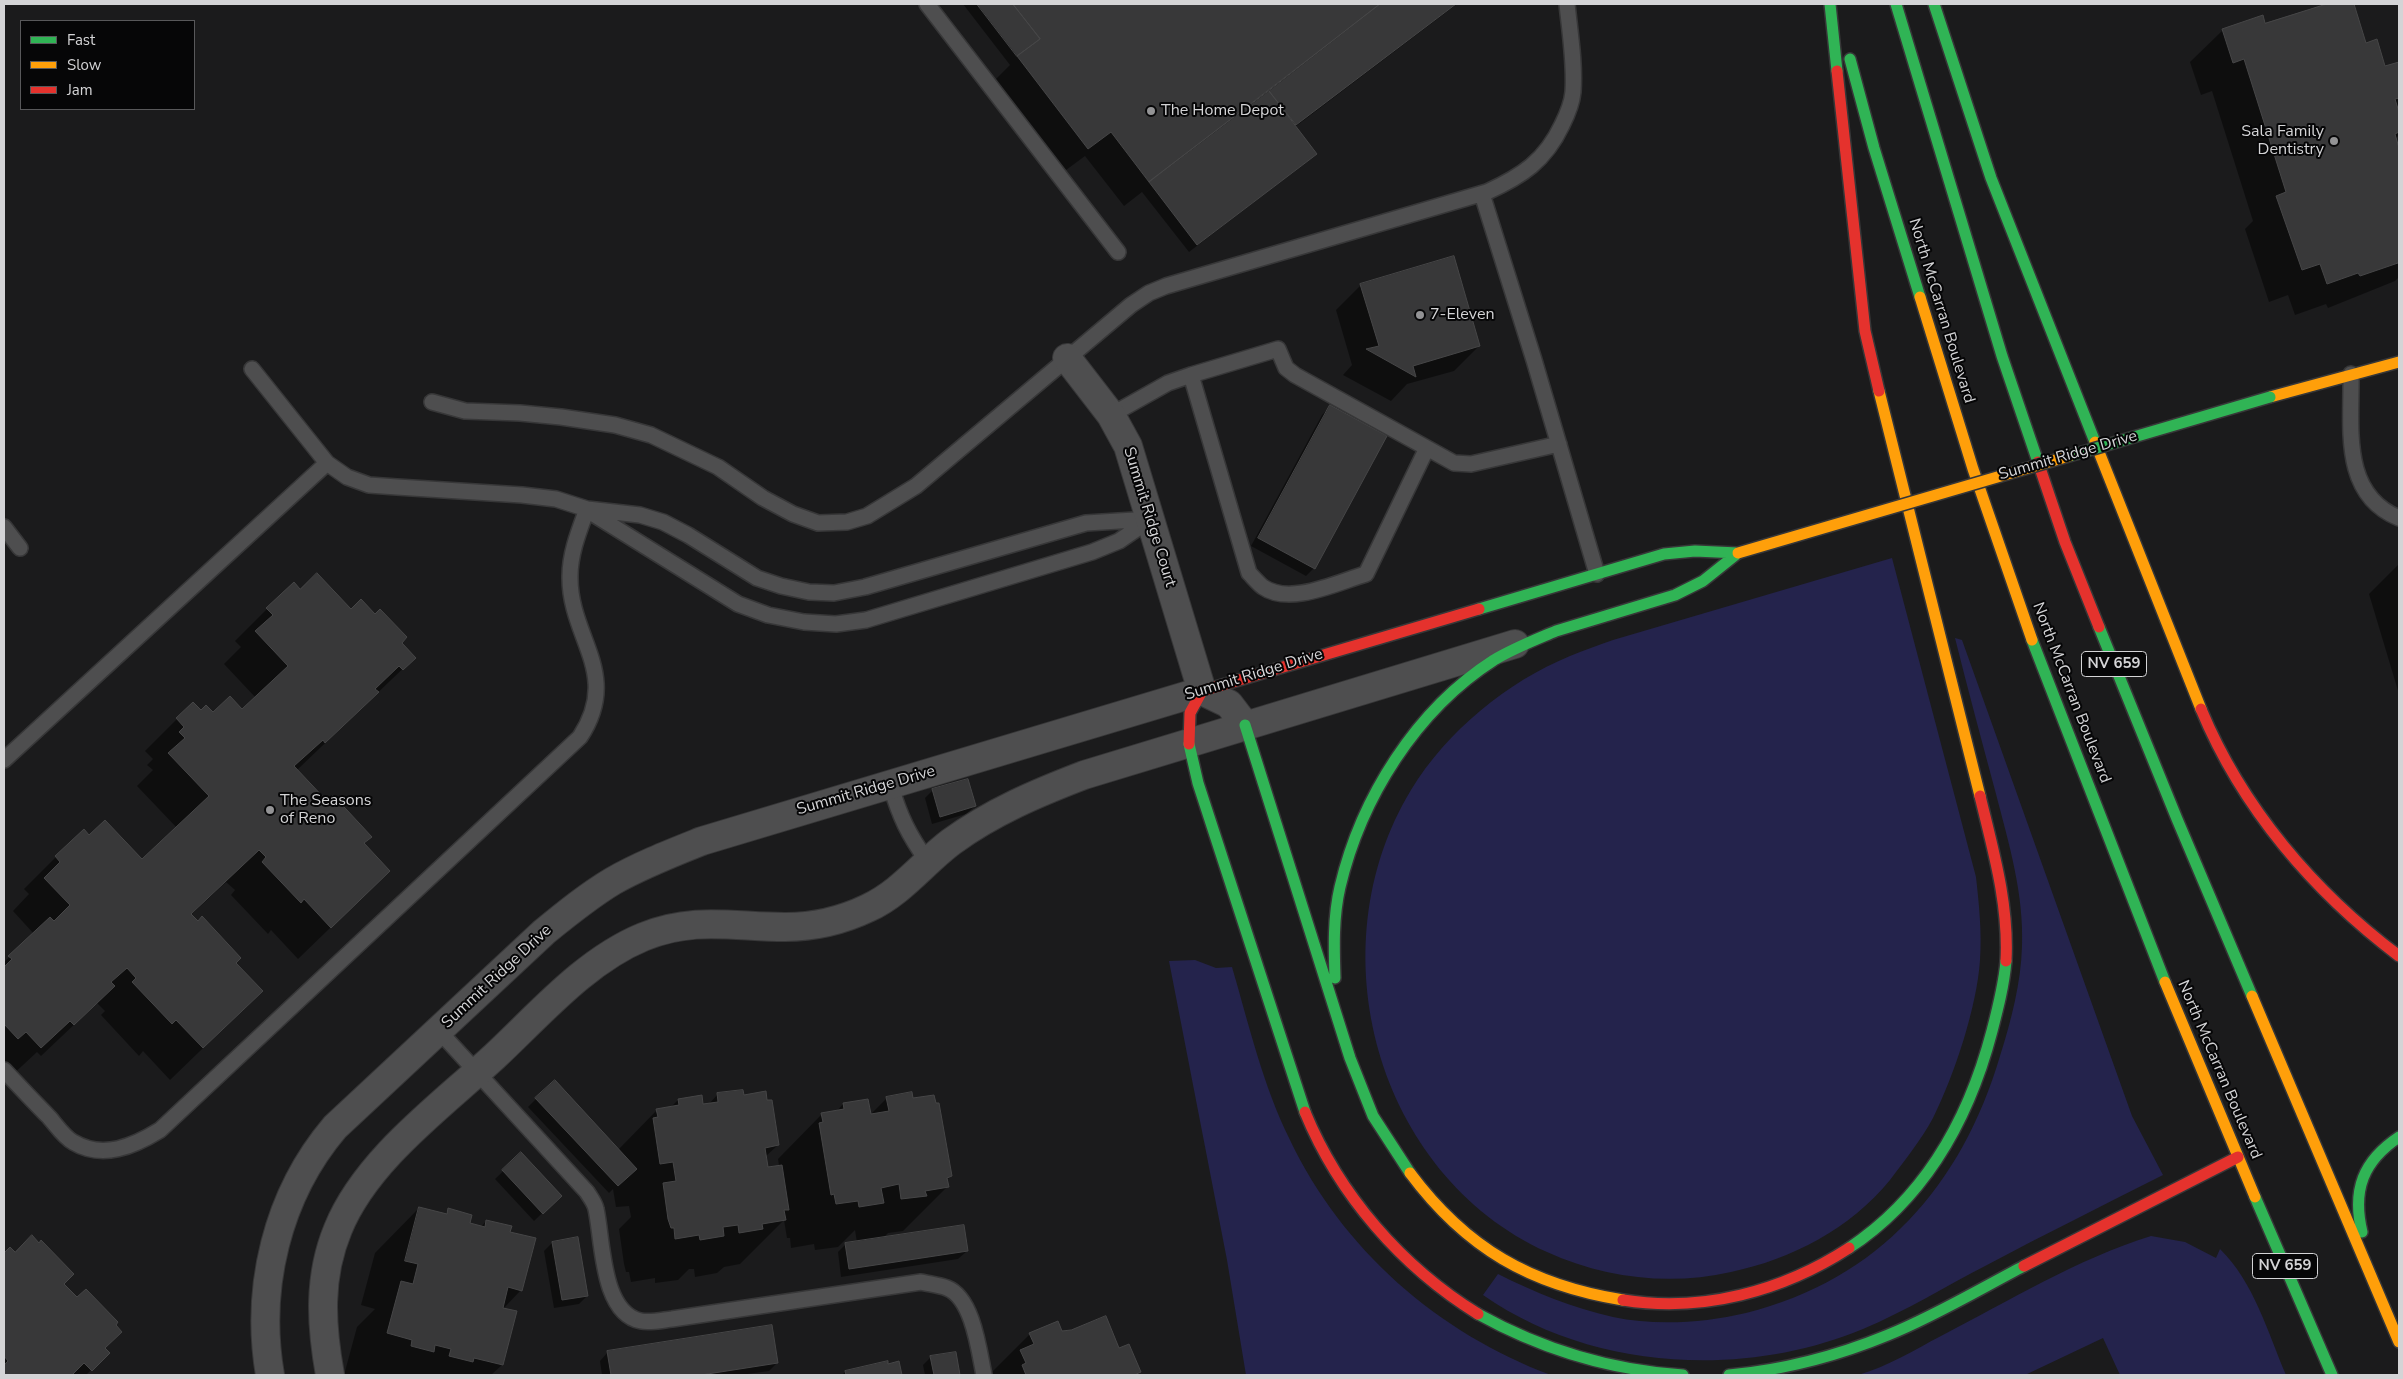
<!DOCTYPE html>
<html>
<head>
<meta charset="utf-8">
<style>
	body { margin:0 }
	#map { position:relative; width:2403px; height:1379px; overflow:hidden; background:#1b1b1c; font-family:"Nunito Sans",sans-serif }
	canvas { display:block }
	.frame { position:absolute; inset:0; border:5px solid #d4d4d6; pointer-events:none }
	.legend { position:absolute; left:20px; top:20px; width:175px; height:90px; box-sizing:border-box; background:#060607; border:1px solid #58585a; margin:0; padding:6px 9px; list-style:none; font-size:15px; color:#d4d4d6 }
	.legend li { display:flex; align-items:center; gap:10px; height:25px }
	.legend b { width:25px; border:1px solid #58585a }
</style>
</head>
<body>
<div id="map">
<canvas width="2403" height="1379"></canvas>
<div class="frame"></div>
<ul class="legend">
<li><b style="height:6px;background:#30b455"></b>Fast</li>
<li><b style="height:6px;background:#ff9f0a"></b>Slow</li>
<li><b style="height:6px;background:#e5322d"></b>Jam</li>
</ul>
</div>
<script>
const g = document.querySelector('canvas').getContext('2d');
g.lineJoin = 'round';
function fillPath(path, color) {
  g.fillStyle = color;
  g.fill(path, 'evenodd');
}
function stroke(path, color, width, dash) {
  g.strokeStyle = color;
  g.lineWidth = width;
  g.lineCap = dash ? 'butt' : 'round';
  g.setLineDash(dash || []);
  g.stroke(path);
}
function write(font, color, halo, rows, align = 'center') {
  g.font = font + ' "Nunito Sans",sans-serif';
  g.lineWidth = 4;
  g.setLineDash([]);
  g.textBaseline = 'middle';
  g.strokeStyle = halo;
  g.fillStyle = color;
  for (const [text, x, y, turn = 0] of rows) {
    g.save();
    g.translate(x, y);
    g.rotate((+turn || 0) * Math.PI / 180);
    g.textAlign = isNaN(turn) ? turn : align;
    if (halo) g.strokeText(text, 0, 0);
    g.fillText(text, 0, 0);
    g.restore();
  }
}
const green = new Path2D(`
	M 1892,558 L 1976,877 C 1979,904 1982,932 1980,960 C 1977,1007 1954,1076 1933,1118 C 1921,1140 1905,1160 1890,1180 C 1850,1229 1792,1259 1731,1272 C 1669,1286 1604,1278 1547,1252 C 1376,1174 1315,948 1411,790 C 1447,731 1507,682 1570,656 C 1584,650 1599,645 1613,640 Z
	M 1955,638 L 1962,640 L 2132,1116 L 2163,1175 C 2104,1205 2045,1234 1987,1265 C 1946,1286 1906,1311 1863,1329 C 1743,1379 1590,1370 1483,1295 L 1498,1274 C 1534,1292 1573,1308 1613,1317 C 1656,1326 1703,1323 1746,1313 C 1879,1280 1962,1185 2000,1056 C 2011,1021 2021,983 2022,946 C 2024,894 2009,844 1996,794 C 1982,742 1968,690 1955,638 Z
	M 1195,960 L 1216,968 L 1232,967 C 1249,1025 1263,1086 1290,1140 C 1342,1249 1438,1333 1551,1375 L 1246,1375 L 1227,1260 L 1169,961 Z
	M 2151,1236 L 2185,1242 L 2216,1258 L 2220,1249 C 2254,1282 2268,1333 2286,1375 L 2120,1375 L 2103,1338 L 2025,1375 L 1858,1375 C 1887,1367 1914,1350 1941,1336 C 2009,1301 2077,1259 2151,1236 Z`);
const shadow = new Path2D(`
	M 963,4 L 1457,4 L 1295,127 L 1316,154 L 1189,252 L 1142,192 L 1124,206 L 1085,156 L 1062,173 L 993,82 L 1010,65 Z
	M 2331,4 L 2352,4 L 2365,44 L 2384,68 L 2399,63 L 2399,135 L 2395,139 L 2399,153 L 2397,156 L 2399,161 L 2399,277 L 2395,281 L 2328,308 L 2326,304 L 2295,315 L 2288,295 L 2269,302 L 2245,229 L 2253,221 L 2212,91 L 2201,95 L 2190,62 L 2223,30 L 2264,25 Z
	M 1361,285 L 1479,346 L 1454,371 L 1407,384 L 1391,401 L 1343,375 L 1352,365 L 1336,310 Z
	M 1330,407 L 1314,568 L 1306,576 L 1251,546 L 1322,415 Z
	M 2399,564 L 2399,694 L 2369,594 Z
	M 300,590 L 350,610 L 400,643 L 414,658 L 297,770 L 389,871 L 298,959 L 271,930 L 268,934 L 231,895 L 235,890 L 226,882 L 191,915 L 235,963 L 229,1023 L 170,1080 L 143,1051 L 139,1056 L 101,1015 L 105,1011 L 97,1003 L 41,1056 L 37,1052 L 8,1079 L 4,1075 L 4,962 L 34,934 L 13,911 L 29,894 L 24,889 L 56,857 L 89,837 L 142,861 L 177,828 L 137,786 L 153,770 L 147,765 L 153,759 L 145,751 L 177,719 L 201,712 L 213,714 L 242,711 L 256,698 L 224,664 L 241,647 L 235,641 L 267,609 Z
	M 933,790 L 975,806 L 966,814 L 932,824 L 925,798 Z
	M 718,1094 L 743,1097 L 778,1145 L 765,1157 L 767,1168 L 776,1167 L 779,1165 L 778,1159 L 822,1114 L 836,1112 L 843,1104 L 870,1115 L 887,1098 L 912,1100 L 951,1176 L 947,1180 L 948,1186 L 903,1231 L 888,1233 L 882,1239 L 967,1251 L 958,1259 L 841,1277 L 838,1252 L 846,1244 L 857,1243 L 855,1230 L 838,1247 L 815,1250 L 814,1244 L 791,1248 L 790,1238 L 787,1238 L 784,1220 L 740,1264 L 724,1267 L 717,1273 L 695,1277 L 694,1269 L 689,1269 L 678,1280 L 655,1283 L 655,1278 L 631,1282 L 629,1272 L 626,1272 L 624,1264 L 619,1229 L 631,1217 L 629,1206 L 616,1207 L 613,1189 L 609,1193 L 528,1107 L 536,1099 L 618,1150 L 657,1110 L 670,1108 L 678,1100 L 708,1105 Z
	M 521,1154 L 560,1196 L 534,1221 L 495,1179 Z
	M 419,1208 L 444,1215 L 449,1210 L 468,1224 L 481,1227 L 486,1221 L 509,1232 L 521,1290 L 503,1309 L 502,1365 L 491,1375 L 344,1375 L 357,1327 L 375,1309 L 361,1305 L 375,1253 Z
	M 552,1243 L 587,1296 L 579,1304 L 554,1308 L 544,1251 Z
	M 10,1249 L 62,1284 L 108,1353 L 86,1375 L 4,1375 L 4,1255 Z
	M 1061,1332 L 1118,1349 L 1139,1372 L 1136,1375 L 989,1375 L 1030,1334 Z
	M 608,1352 L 777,1363 L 769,1371 L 740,1375 L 602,1375 L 600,1361 Z
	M 955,1353 L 959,1375 L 925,1375 L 923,1365 L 931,1357 Z
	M 898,1363 L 901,1375 L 842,1375 L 845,1372 Z`);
const building = new Path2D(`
	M 977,4 L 1013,4 L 1040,39 L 1017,56 Z
	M 1013,4 L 1380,4 L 1149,182 L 1111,132 L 1088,149 L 1017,56 L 1040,39 Z
	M 1380,4 L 1456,4 L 1296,125 L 1269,91 Z
	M 2327,4 L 2354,4 L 2366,43 L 2377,39 L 2385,66 L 2399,62 L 2399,98 L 2395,99 L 2399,112 L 2399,132 L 2395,134 L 2399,148 L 2399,260 L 2398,263 L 2360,276 L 2358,273 L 2327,284 L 2320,264 L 2302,270 L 2276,196 L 2286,192 L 2244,59 L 2233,63 L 2222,29 L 2263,15 L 2265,23 Z
	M 1269,91 L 1317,154 L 1197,245 L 1149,182 Z
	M 1454,256 L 1480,346 L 1413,366 L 1416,377 L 1366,349 L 1379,346 L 1360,284 Z
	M 1330,405 L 1387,436 L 1315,569 L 1258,538 Z
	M 317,573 L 351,609 L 361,599 L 375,614 L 380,609 L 407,637 L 402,643 L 416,658 L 403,670 L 399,666 L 375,689 L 379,692 L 325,743 L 323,740 L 294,766 L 327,801 L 333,795 L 372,837 L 364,843 L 390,871 L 331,928 L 304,899 L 301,903 L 262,862 L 266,857 L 259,850 L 191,914 L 198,921 L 202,916 L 241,958 L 236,963 L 263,991 L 203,1048 L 176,1020 L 172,1024 L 132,982 L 136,978 L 127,968 L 111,982 L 115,986 L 74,1025 L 70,1021 L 41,1048 L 26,1032 L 18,1039 L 4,1024 L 4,967 L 12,959 L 8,956 L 50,917 L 54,921 L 70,905 L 44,878 L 60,862 L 55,856 L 84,829 L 89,835 L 105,820 L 142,859 L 209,796 L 168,753 L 185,738 L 179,732 L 184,727 L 176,718 L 193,702 L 201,710 L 206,705 L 213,712 L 230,696 L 242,709 L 288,666 L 255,631 L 273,615 L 266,608 L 294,582 L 300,589 Z
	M 968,779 L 976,806 L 940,817 L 932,789 Z
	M 555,1080 L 637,1169 L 618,1186 L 535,1098 Z
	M 743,1090 L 744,1095 L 766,1091 L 767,1100 L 772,1100 L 779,1145 L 765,1148 L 768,1167 L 782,1165 L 789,1210 L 784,1210 L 786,1220 L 762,1224 L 763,1229 L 739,1233 L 738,1225 L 723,1227 L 724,1236 L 700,1240 L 699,1235 L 675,1239 L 674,1228 L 671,1228 L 668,1219 L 663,1183 L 676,1181 L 673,1162 L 660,1164 L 653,1118 L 658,1117 L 656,1109 L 679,1105 L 678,1099 L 702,1095 L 703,1104 L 718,1102 L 717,1093 Z
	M 912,1092 L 913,1098 L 934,1095 L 936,1103 L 939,1103 L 952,1176 L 947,1178 L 949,1187 L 925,1191 L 927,1196 L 901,1199 L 899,1184 L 881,1188 L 884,1203 L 859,1207 L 858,1201 L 836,1204 L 834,1194 L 831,1195 L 819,1123 L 823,1122 L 821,1113 L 844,1109 L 843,1103 L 868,1099 L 871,1114 L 889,1111 L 886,1097 Z
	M 521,1152 L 562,1196 L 543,1214 L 502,1170 Z
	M 419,1207 L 447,1214 L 448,1208 L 472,1215 L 470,1223 L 485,1227 L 486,1220 L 512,1226 L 510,1232 L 536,1238 L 522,1291 L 508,1287 L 503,1308 L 517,1311 L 503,1365 L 474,1358 L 473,1362 L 449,1356 L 451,1349 L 435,1345 L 434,1352 L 411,1346 L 412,1340 L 387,1333 L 401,1281 L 413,1284 L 418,1264 L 405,1261 Z
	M 964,1225 L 968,1251 L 849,1269 L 845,1243 Z
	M 32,1235 L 39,1243 L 41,1240 L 74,1274 L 64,1284 L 77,1297 L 86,1289 L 118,1322 L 116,1325 L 122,1332 L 105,1348 L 110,1353 L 92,1371 L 84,1363 L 73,1374 L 75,1375 L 4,1375 L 4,1365 L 8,1361 L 4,1356 L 4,1253 L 10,1247 L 15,1252 Z
	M 578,1237 L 588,1296 L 562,1300 L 552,1242 Z
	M 1106,1316 L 1119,1348 L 1129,1344 L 1141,1372 L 1134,1375 L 1026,1375 L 1022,1365 L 1026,1363 L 1020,1350 L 1034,1344 L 1029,1333 L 1058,1321 L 1062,1331 L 1071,1330 Z
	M 772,1325 L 778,1363 L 701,1375 L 611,1375 L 607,1351 Z
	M 956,1352 L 960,1375 L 934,1375 L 930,1356 Z
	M 888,1361 L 888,1364 L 899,1361 L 902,1375 L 846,1375 L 845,1371 Z`);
const lane = new Path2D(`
	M 927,4 L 1118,252
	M 1482,194 L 1534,360 L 1597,574
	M 252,369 L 327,463 L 347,477 L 369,485 L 397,487 L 522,495 L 556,499 L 587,509 L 640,515 L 663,522 L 688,535 L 757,578 L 781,586 L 809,592 L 834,593 L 865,587 L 1086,523 L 1151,519
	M 2351,374 C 2352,426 2340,494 2399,518
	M 1191,375 L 1249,573 C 1253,577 1258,583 1263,587 C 1290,606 1338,582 1366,574 L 1427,448
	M 432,402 L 465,411 L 520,413 L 561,417 L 615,425 L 651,435 L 718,467 L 763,498 L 793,514 L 818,523 L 847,522 L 867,516 L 916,486 L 1131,305 L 1149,293 L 1166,286 L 1487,192 C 1522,176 1545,161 1562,125 C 1567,115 1572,103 1573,92 C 1575,63 1570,33 1567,4
	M 1111,415 L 1168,383 L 1191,375 L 1278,349 L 1286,368 L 1295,375 L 1454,463 L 1471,464 L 1559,444
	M 590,512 L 738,604 L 768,615 L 804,622 L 836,624 L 866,620 L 1092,552 L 1119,541 L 1151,519
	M 4,527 L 20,548
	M 4,760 L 327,463
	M 890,784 C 900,817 908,834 928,862
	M 439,1031 L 587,1192 C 590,1197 595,1203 596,1209 C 603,1240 601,1313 641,1321 C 650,1323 663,1320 672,1319 L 921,1282 C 929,1284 939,1285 947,1288 C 973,1298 979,1351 984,1375
	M 4,1070 C 19,1086 34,1102 49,1117 C 56,1125 64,1137 73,1142 C 103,1160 134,1146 160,1130 L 580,737 C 622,673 569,638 570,576 C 570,553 579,531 587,509`);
const street = new Path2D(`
	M 1067,358 L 1111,415 L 1128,446 L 1202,691 L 1229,704 L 1245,725
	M 270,1375 C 255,1288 277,1195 335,1127 L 544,932 C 566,914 588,896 613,881 C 641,865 672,853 702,841 L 1202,691
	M 330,1375 C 321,1325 318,1277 338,1229 C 366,1160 441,1106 495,1056 C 540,1014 585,961 643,937 C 693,916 735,927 785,927 C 813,927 843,920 868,908 C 901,893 923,863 951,842 C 992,812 1037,793 1084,775 L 1515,644`);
const fast = new Path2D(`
	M 1830,4 L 1837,71
	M 1896,4 L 2002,356 L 2038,462
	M 1934,4 L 1991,178 L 2095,442
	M 1850,59 L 1874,148 L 1920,297
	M 1479,609 L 1664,554 L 1695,551 L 1738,553
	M 2099,627 L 2177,819 L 2252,996
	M 1556,631 L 1675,595 L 1703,581 L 1738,553
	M 2032,640 L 2165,982
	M 1245,725 L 1350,1058 L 1373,1116 L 1410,1173
	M 1189,744 L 1198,783 L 1305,1112
	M 1335,978 C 1334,948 1333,917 1340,887 C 1361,798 1416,710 1494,660 C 1514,648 1535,640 1556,631
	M 2255,1197 L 2332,1375
	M 2362,1232 C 2352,1190 2363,1161 2399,1137
	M 1849,1248 C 1926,1197 1969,1119 1992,1031 C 1998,1008 2004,985 2006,961
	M 1478,1314 C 1543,1350 1609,1370 1683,1375
	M 1729,1375 C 1783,1370 1837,1356 1888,1335 C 1933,1317 1980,1289 2024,1266`);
const slow = new Path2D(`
	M 1920,297 L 1973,469 L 2032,640
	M 1879,391 L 1980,796
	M 2270,397 L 2399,362
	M 2095,442 L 2201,709
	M 2165,982 L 2255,1197
	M 2252,996 L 2399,1342
	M 1410,1173 C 1466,1248 1530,1285 1623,1300`);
const jam = new Path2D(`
	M 1837,71 L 1865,331 L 1879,391
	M 2038,462 L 2065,542 L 2099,627
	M 2201,709 C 2242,808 2314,892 2399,956
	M 1189,744 L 1190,713 L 1202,691 L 1479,609
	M 1980,796 C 1993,850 2009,904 2006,961
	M 1305,1112 C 1339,1195 1402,1267 1478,1314
	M 2024,1266 L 2238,1157
	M 1623,1300 C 1702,1313 1783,1291 1849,1248`);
const fastBridge = new Path2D(`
	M 2069,456 L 2270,397`);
const slowBridge = new Path2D(`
	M 1738,553 L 2069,456`);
const markers = [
	[1151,111,5,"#939395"],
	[2334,141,5,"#939395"],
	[1420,315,5,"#939395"],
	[270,810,5,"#939395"]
];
const shields = [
	[2114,664,65],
	[2285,1266,65]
];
const shieldNames = [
	["NV 659",2114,664],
	["NV 659",2285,1266]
];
const poiNames = [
	["The Home Depot",1161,111],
	["Sala Family",2324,132,"right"],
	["Dentistry",2324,150,"right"],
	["7-Eleven",1430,315],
	["The Seasons",280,801],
	["of Reno",280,819]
];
const streetNames = [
	["North McCarran Boulevard",1941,311,73],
	["Summit Ridge Drive",2068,456,-16],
	["Summit Ridge Court",1149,517,73],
	["Summit Ridge Drive",1254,675,-17],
	["North McCarran Boulevard",2071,693,69],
	["Summit Ridge Drive",866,791,-16],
	["Summit Ridge Drive",497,977,-43],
	["North McCarran Boulevard",2219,1070,67]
];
fillPath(green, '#24234c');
fillPath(shadow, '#0007');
fillPath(building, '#383839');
stroke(building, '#464647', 1);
stroke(lane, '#373738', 18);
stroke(street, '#373738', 30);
stroke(fast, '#373738', 14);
stroke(slow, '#373738', 14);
stroke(jam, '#373738', 14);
stroke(lane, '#4e4e4f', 15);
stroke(street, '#4e4e4f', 28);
stroke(fast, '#30b455', 11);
stroke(slow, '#ff9f0a', 11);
stroke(jam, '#e5322d', 11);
stroke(fastBridge, '#373738', 14, []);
stroke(slowBridge, '#373738', 14, []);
stroke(fastBridge, '#30b455', 11);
stroke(slowBridge, '#ff9f0a', 11);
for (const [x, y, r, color] of markers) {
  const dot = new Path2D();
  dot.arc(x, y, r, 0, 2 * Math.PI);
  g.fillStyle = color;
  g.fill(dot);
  stroke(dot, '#060607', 2);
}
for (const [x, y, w] of shields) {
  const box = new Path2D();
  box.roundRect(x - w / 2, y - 12.5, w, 25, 4);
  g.fillStyle = '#060607';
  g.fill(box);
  stroke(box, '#d4d4d6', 1);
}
write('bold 15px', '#d4d4d6', null, shieldNames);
write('16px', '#d4d4d6', '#060607', poiNames, 'left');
write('16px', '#d4d4d6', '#060607', streetNames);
</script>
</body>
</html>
